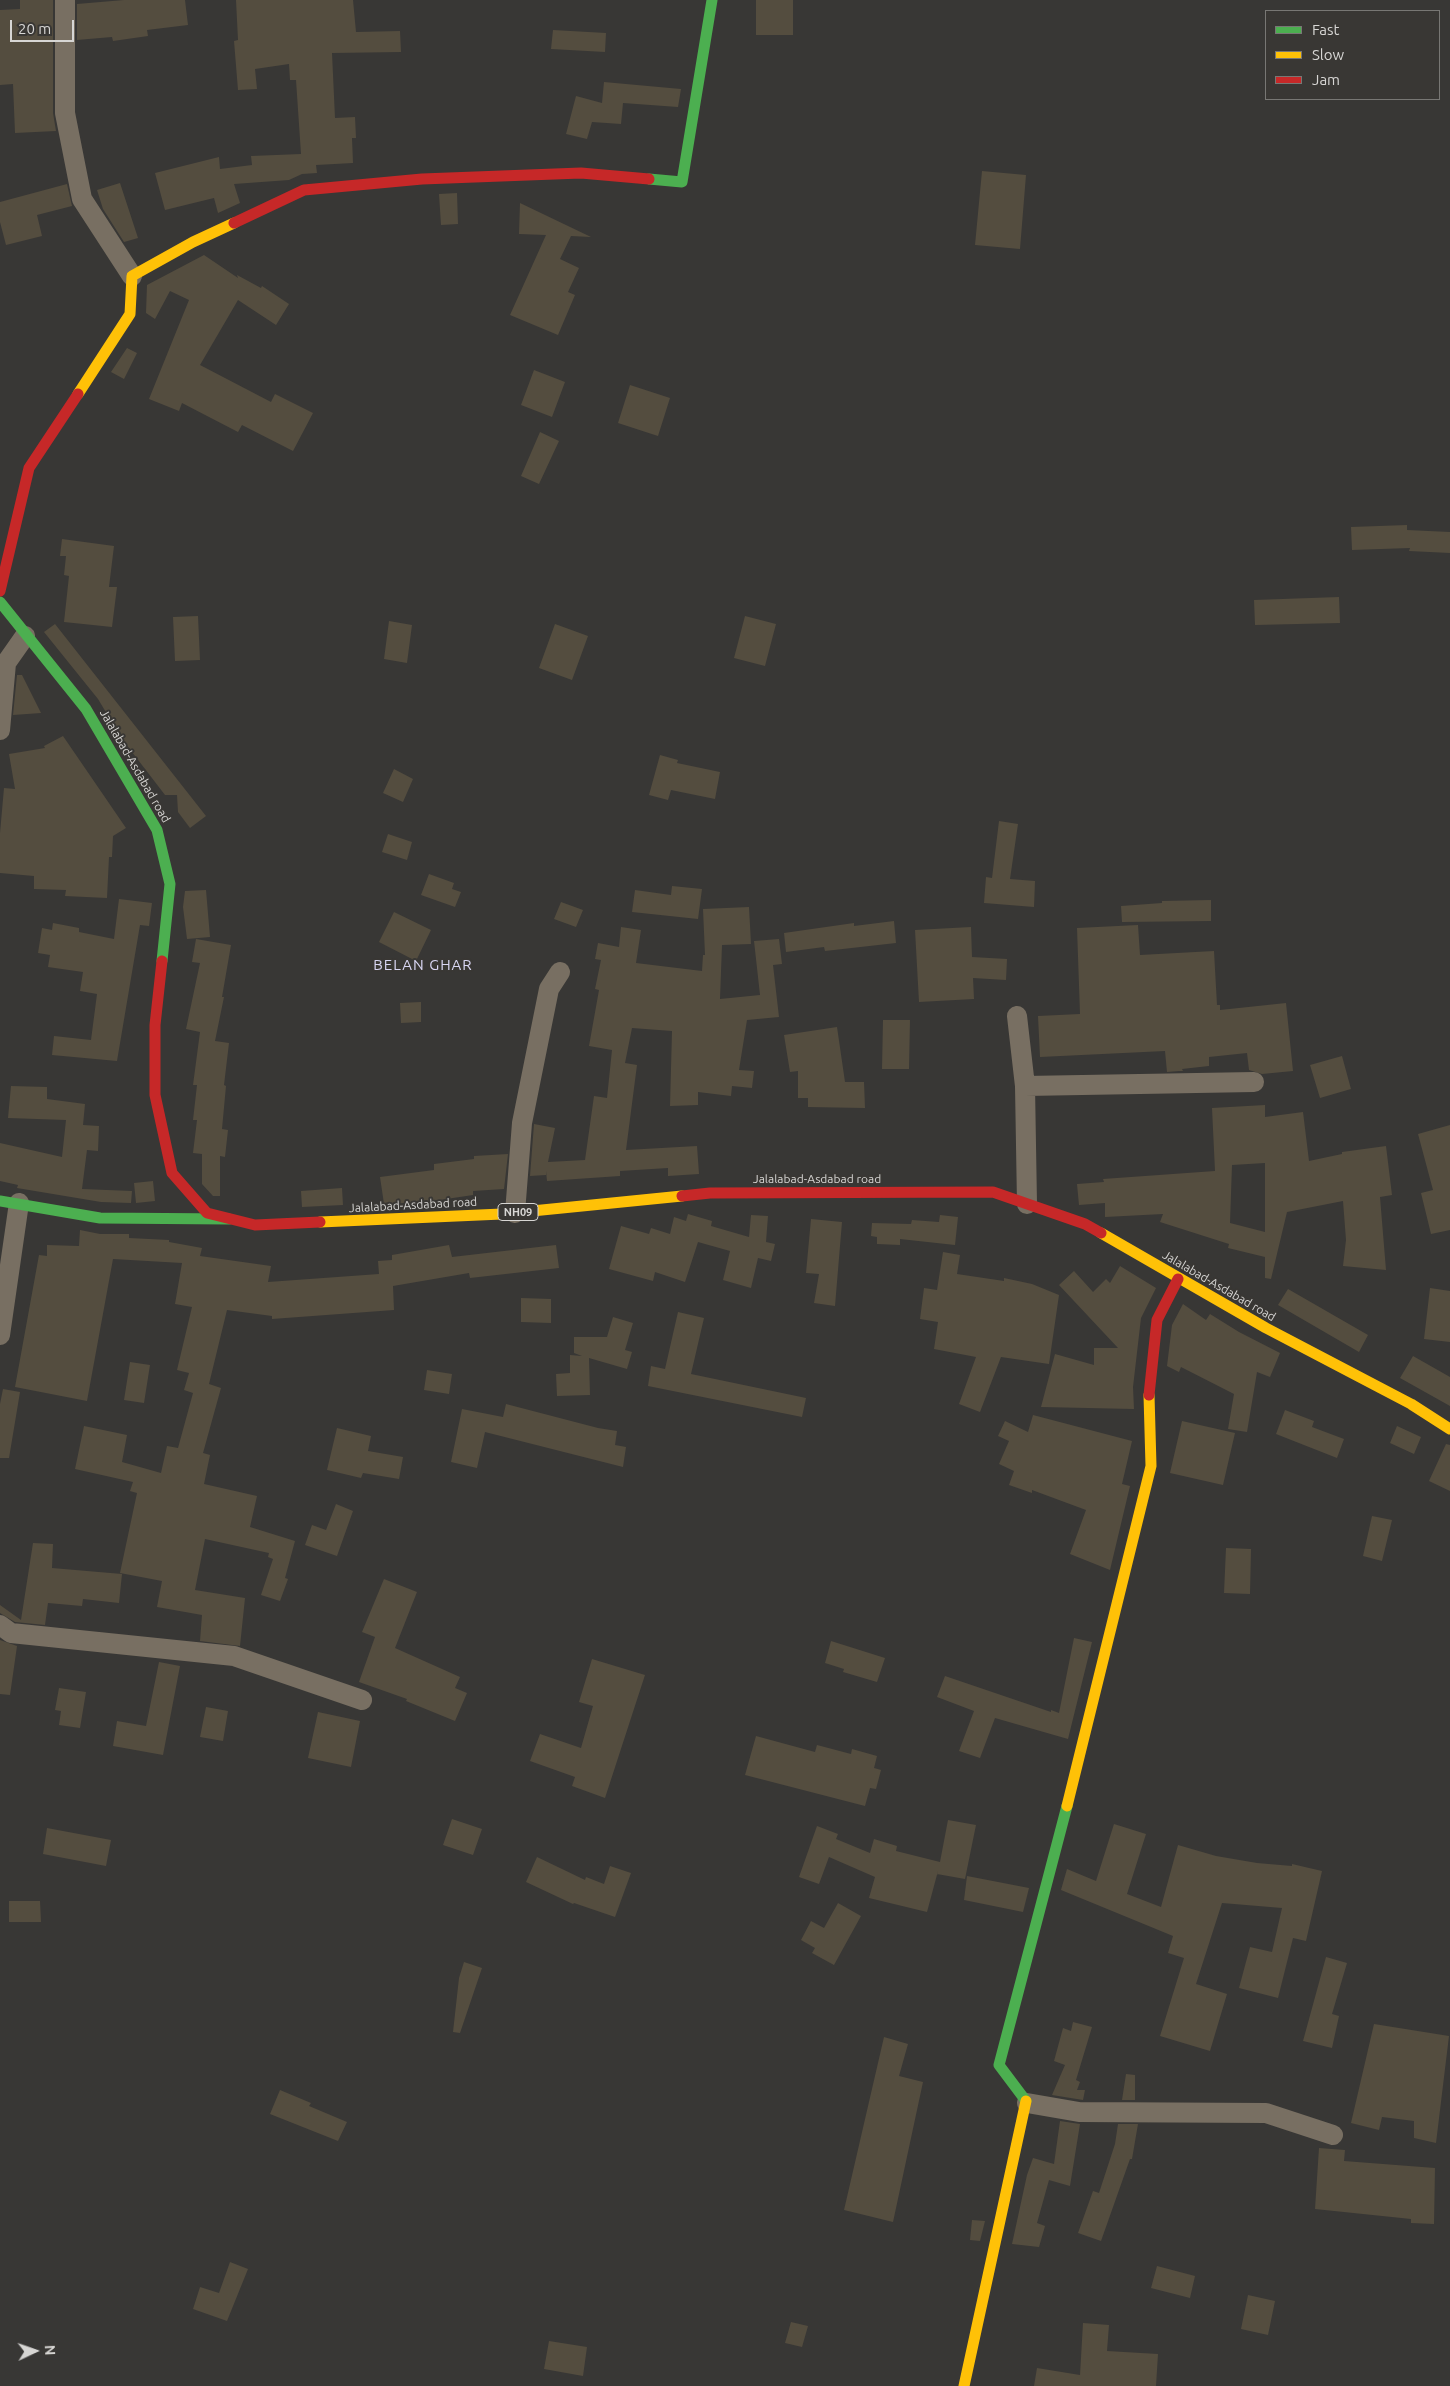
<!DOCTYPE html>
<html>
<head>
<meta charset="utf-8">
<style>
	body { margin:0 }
	#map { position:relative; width:1450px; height:2386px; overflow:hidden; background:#383735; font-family:Ubuntu,sans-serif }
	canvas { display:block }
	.legend { position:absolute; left:1265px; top:10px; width:175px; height:90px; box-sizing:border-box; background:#393734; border:1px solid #787774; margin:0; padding:6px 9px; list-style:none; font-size:15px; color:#d7d6d4 }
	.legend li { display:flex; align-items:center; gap:10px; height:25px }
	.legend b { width:25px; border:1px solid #787774 }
	.north { position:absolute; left:10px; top:2326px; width:50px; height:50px; -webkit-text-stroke:4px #393734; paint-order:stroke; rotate:87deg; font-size:14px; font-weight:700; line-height:20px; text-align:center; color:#d7d6d4 }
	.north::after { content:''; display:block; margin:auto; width:18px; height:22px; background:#d7d6d4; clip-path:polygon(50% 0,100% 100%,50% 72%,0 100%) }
	.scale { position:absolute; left:10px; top:20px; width:64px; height:22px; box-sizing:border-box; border:2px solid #d7d6d4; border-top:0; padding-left:6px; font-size:15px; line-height:18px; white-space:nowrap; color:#d7d6d4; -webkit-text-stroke:4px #393734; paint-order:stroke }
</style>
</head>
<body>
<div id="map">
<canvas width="1450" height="2386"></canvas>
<ul class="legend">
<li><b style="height:6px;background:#4caf50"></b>Fast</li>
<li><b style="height:6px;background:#ffc107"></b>Slow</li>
<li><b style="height:6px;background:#c62828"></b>Jam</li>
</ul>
<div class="north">N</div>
<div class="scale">20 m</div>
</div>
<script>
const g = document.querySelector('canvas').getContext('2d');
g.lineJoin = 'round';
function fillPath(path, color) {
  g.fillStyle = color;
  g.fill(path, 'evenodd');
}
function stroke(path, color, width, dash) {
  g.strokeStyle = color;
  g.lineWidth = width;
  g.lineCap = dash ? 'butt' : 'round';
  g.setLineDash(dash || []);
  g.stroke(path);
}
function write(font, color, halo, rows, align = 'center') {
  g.font = font + ' Ubuntu,sans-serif';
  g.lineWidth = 4;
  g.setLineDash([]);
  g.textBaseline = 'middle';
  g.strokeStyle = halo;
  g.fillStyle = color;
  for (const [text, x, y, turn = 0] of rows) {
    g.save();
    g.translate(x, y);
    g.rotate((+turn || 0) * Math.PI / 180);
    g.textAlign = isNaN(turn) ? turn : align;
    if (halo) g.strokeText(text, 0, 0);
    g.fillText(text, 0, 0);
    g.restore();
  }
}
const building = new Path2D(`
	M 20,0 L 53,0 L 53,113 L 56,131 L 15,133 L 13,84 L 0,85 L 0,10 L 20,9 Z
	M 124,0 L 185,0 L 188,25 L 147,30 L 148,36 L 113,41 L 112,37 L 77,40 L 77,4 Z
	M 236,0 L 353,0 L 356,32 L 400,31 L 401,52 L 332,53 L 335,118 L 355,117 L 356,138 L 352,138 L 353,163 L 316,165 L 317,173 L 302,174 L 289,180 L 234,184 L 240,203 L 218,213 L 214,198 L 165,210 L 155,173 L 219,157 L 220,169 L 252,165 L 251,156 L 301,154 L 296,80 L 290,80 L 289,64 L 255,69 L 257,89 L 238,90 L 234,41 L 238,40 Z
	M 756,0 L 793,0 L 793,35 L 756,35 Z
	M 553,30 L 606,33 L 605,52 L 551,49 Z
	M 604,82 L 681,89 L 678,107 L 623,103 L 621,124 L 592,122 L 587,139 L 566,134 L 576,96 L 602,103 Z
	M 982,171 L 1026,175 L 1020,249 L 975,245 Z
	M 120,183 L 138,238 L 124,242 L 103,209 L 97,190 Z
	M 67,184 L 72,206 L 37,215 L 42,236 L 6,245 L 0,222 L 0,202 Z
	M 457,193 L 458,224 L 441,225 L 439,194 Z
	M 520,203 L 591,237 L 571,236 L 560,259 L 579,268 L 568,292 L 575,295 L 558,335 L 510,315 L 546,235 L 519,234 Z
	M 204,255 L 238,278 L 237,275 L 261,288 L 262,286 L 289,304 L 276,325 L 238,300 L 200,365 L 271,402 L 275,394 L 313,413 L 293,451 L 242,425 L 238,432 L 182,403 L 179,411 L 149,399 L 189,300 L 170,291 L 155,319 L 146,313 L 147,285 Z
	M 127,348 L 137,353 L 124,379 L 111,372 Z
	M 534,370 L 565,382 L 552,417 L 521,405 Z
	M 630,385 L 670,398 L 658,436 L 618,423 Z
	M 540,432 L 559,441 L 539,484 L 521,476 Z
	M 1407,525 L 1407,530 L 1450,532 L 1450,553 L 1409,551 L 1410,548 L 1352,550 L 1351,527 Z
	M 62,539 L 114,546 L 109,587 L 117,587 L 112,627 L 64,622 L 69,576 L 64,575 L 66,556 L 60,556 Z
	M 1339,597 L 1340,623 L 1255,625 L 1254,600 Z
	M 198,616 L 200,660 L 175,661 L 173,617 Z
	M 745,616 L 776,624 L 765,666 L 734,658 Z
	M 389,621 L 412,625 L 407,663 L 384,659 Z
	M 55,624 L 206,816 L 190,828 L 178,812 L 177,795 L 165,795 L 122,739 L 98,699 L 44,632 Z
	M 555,624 L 588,636 L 572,680 L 539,668 Z
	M 17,675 L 22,675 L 41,713 L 13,715 Z
	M 63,736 L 126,828 L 113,836 L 112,857 L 109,857 L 107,898 L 65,896 L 66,890 L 34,889 L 34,876 L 0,873 L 0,833 L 4,788 L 15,789 L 9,754 L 45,748 L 44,746 Z
	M 660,755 L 678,760 L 677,763 L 720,772 L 715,799 L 671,790 L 668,800 L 649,795 Z
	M 394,769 L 413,779 L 403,802 L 383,793 Z
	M 999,821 L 1018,824 L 1010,879 L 1035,881 L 1034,907 L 984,903 L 986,877 L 992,878 Z
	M 388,834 L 412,842 L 407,860 L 382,852 Z
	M 429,874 L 454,883 L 452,889 L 461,892 L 455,907 L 421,895 Z
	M 672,886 L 702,889 L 698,919 L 632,912 L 635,890 L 671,895 Z
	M 206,890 L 210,937 L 187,939 L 183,907 L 185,891 Z
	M 119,899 L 152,903 L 149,926 L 140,925 L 117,1061 L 52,1055 L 54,1036 L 91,1040 L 97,994 L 80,991 L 83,972 L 48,967 L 50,955 L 38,953 L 42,928 L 52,930 L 53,923 L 79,928 L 79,932 L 114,939 Z
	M 1211,900 L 1211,921 L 1122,922 L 1121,906 L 1162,903 L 1162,901 Z
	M 561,902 L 583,910 L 576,927 L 554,919 Z
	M 749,907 L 751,944 L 722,945 L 720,999 L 760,995 L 754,941 L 779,939 L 782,964 L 773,965 L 779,1017 L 747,1020 L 739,1070 L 754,1071 L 752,1088 L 732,1086 L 731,1096 L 698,1092 L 698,1105 L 670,1106 L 672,1031 L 632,1028 L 625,1063 L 637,1065 L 626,1150 L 697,1146 L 699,1174 L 668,1176 L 668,1168 L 620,1171 L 620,1176 L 547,1181 L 546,1171 L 546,1175 L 530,1176 L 534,1124 L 555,1128 L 548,1162 L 585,1160 L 594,1096 L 607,1098 L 612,1050 L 589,1046 L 599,990 L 595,989 L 601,960 L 595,959 L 598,943 L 619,947 L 621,927 L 641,930 L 636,963 L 702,971 L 703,955 L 705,955 L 703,909 Z
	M 394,912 L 431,930 L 416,961 L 379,942 Z
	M 894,921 L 896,943 L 825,951 L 824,947 L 786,952 L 784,933 L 854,923 L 854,926 Z
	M 1138,925 L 1140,955 L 1214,951 L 1217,1005 L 1220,1005 L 1220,1010 L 1286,1003 L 1293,1071 L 1262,1074 L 1249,1070 L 1247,1053 L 1209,1057 L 1209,1066 L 1182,1069 L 1183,1071 L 1179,1071 L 1167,1072 L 1165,1051 L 1040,1057 L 1038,1016 L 1080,1014 L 1077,928 Z
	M 971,927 L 972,957 L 1007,959 L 1006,980 L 973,978 L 974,999 L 919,1002 L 915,930 Z
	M 196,939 L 231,945 L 222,997 L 224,997 L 215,1041 L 229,1043 L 224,1085 L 226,1086 L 222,1129 L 228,1130 L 225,1157 L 220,1156 L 220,1196 L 213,1196 L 202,1184 L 202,1154 L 193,1153 L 197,1120 L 193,1120 L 197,1085 L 193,1085 L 200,1032 L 186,1029 L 200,963 L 192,962 Z
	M 421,1002 L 421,1022 L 401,1023 L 400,1003 Z
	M 883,1020 L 910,1020 L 909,1069 L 882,1069 Z
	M 837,1027 L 845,1082 L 864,1082 L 865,1108 L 808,1107 L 808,1098 L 798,1098 L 798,1071 L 790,1072 L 784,1035 Z
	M 1342,1056 L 1351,1089 L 1320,1098 L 1310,1065 Z
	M 11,1086 L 47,1087 L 47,1099 L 85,1104 L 83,1125 L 99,1126 L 98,1151 L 87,1150 L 82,1189 L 132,1191 L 131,1203 L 101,1202 L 17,1188 L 18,1185 L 0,1181 L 0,1143 L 62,1157 L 66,1120 L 8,1118 Z
	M 1265,1105 L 1265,1117 L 1303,1112 L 1309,1161 L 1342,1154 L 1342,1152 L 1386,1146 L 1392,1195 L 1380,1197 L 1386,1270 L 1343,1266 L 1346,1240 L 1343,1201 L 1287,1212 L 1271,1279 L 1265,1278 L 1265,1257 L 1228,1248 L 1229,1244 L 1160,1222 L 1163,1214 L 1105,1217 L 1105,1203 L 1079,1205 L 1077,1184 L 1104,1182 L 1103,1179 L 1215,1171 L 1212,1108 ZM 1265,1163 L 1265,1232 L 1230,1223 L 1232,1165 Z
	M 1450,1125 L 1450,1230 L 1431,1234 L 1421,1193 L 1433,1190 L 1418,1134 Z
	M 508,1154 L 504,1189 L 473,1191 L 473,1195 L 426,1202 L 384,1204 L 380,1177 L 434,1170 L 434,1164 L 474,1159 L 474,1156 Z
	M 153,1181 L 155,1201 L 136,1203 L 134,1183 Z
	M 342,1188 L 343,1205 L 302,1207 L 301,1191 Z
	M 688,1214 L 712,1221 L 711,1226 L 749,1237 L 751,1215 L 768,1216 L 766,1242 L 775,1244 L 771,1261 L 758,1258 L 751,1288 L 723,1280 L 730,1251 L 698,1242 L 685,1282 L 655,1272 L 653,1281 L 609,1269 L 621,1226 L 649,1234 L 651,1228 L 670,1234 L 674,1217 L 686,1221 Z
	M 940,1215 L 958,1217 L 955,1245 L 900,1239 L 900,1245 L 877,1244 L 877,1237 L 871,1236 L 872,1223 L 911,1224 L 912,1220 L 939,1222 Z
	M 811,1219 L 842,1222 L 835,1306 L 814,1303 L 819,1274 L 806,1273 Z
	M 80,1230 L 100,1234 L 129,1234 L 129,1238 L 169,1240 L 169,1242 L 202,1248 L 200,1256 L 271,1266 L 268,1282 L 379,1274 L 378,1261 L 392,1260 L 392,1255 L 449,1245 L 452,1257 L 556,1245 L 559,1268 L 470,1278 L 469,1273 L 393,1286 L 394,1310 L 272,1319 L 272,1316 L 227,1310 L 209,1384 L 221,1388 L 203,1453 L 210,1455 L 204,1484 L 257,1496 L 250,1527 L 295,1541 L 285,1578 L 288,1579 L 280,1601 L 261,1595 L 273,1559 L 268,1557 L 269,1553 L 205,1539 L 195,1590 L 245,1598 L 240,1646 L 200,1641 L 202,1615 L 157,1607 L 162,1581 L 120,1573 L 137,1493 L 130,1491 L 133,1482 L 75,1469 L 84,1426 L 127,1435 L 122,1462 L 161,1473 L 167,1446 L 178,1448 L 193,1393 L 184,1390 L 189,1373 L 177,1370 L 192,1307 L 175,1304 L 182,1263 L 113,1259 L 87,1401 L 15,1387 L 39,1255 L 47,1256 L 47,1245 L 79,1246 Z
	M 943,1252 L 960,1255 L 957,1274 L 1004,1281 L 1004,1278 L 1032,1284 L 1059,1295 L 1049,1364 L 1001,1357 L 980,1412 L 959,1404 L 976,1357 L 934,1349 L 938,1322 L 920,1319 L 924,1288 L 937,1290 Z
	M 1120,1266 L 1156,1288 L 1141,1318 L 1133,1387 L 1134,1409 L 1041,1407 L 1055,1354 L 1094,1365 L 1094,1348 L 1118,1348 L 1059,1285 L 1074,1271 L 1093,1292 L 1106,1279 L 1110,1283 Z
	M 1430,1288 L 1450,1291 L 1450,1342 L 1424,1339 Z
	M 1288,1289 L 1368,1335 L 1359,1352 L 1278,1305 Z
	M 521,1298 L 551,1299 L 551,1323 L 521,1322 Z
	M 1183,1304 L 1206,1320 L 1210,1314 L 1239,1332 L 1280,1353 L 1270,1377 L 1257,1372 L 1247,1432 L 1228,1429 L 1234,1394 L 1181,1367 L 1179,1372 L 1167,1366 L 1172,1325 Z
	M 678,1312 L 704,1318 L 691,1374 L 806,1398 L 802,1417 L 648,1386 L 651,1366 L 665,1369 Z
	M 613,1317 L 633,1323 L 625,1350 L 632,1352 L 627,1369 L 589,1358 L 590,1395 L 557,1396 L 556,1374 L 570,1373 L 570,1355 L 582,1356 L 574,1353 L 574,1337 L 607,1337 Z
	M 1413,1356 L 1450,1377 L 1450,1406 L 1400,1378 Z
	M 130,1362 L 150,1365 L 144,1403 L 124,1400 Z
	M 427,1370 L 452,1374 L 449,1394 L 424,1390 Z
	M 3,1389 L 20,1392 L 9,1458 L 0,1458 L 0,1404 Z
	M 506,1404 L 598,1428 L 617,1431 L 615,1445 L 626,1447 L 623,1467 L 485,1432 L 477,1468 L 451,1462 L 462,1409 L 503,1417 Z
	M 1285,1410 L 1314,1421 L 1312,1427 L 1344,1439 L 1337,1458 L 1276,1434 Z
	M 1033,1415 L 1132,1441 L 1122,1484 L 1130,1486 L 1110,1570 L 1070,1554 L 1086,1510 L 1032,1490 L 1032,1493 L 1009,1485 L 1014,1471 L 999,1464 L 1009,1441 L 998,1436 L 1005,1421 L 1028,1432 Z
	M 1182,1421 L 1235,1433 L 1223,1485 L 1170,1473 Z
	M 1397,1426 L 1421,1437 L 1414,1454 L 1390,1443 Z
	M 337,1428 L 371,1436 L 368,1451 L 403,1457 L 399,1479 L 363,1473 L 361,1478 L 327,1470 Z
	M 1446,1444 L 1450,1445 L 1450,1491 L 1429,1481 Z
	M 336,1504 L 353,1511 L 337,1556 L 305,1545 L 312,1525 L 326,1530 Z
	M 1372,1516 L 1392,1520 L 1382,1561 L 1363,1556 Z
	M 33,1543 L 53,1544 L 52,1568 L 122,1574 L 119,1603 L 83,1599 L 82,1606 L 48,1603 L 45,1625 L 15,1622 L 0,1613 L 0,1605 L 21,1620 Z
	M 1226,1548 L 1251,1549 L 1250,1594 L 1224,1593 Z
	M 384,1579 L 417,1592 L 395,1648 L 460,1677 L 455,1688 L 467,1693 L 455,1721 L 406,1701 L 407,1699 L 359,1682 L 375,1637 L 362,1632 Z
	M 1074,1638 L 1092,1642 L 1068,1739 L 995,1718 L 980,1758 L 959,1751 L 974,1711 L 937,1697 L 945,1676 L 1051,1712 L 1051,1710 L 1059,1713 Z
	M 0,1640 L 17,1646 L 10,1695 L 0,1694 Z
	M 831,1641 L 885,1658 L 877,1682 L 843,1672 L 844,1669 L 825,1663 Z
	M 592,1659 L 645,1675 L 605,1798 L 572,1786 L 575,1777 L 530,1761 L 540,1734 L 581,1748 L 593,1706 L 579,1702 Z
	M 159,1662 L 180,1666 L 163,1755 L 113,1746 L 117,1721 L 146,1726 Z
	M 59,1688 L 86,1692 L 80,1728 L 59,1725 L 61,1711 L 55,1710 Z
	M 206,1707 L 228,1711 L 223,1741 L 200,1737 Z
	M 318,1712 L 360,1721 L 351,1767 L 308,1758 Z
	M 756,1736 L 815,1752 L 817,1745 L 851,1754 L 852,1749 L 877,1756 L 874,1768 L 881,1770 L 876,1789 L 870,1788 L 865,1806 L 745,1775 Z
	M 452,1819 L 482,1829 L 473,1855 L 443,1845 Z
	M 948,1820 L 976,1825 L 965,1879 L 937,1874 L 938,1871 L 927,1912 L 869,1898 L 875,1877 L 829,1857 L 819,1884 L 799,1877 L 817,1826 L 838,1834 L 836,1839 L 870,1853 L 874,1839 L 897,1846 L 896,1851 L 940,1862 Z
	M 1114,1824 L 1146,1834 L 1127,1894 L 1161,1907 L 1178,1845 L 1216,1856 L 1257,1863 L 1292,1866 L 1292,1864 L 1322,1871 L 1306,1941 L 1293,1938 L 1278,1998 L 1239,1988 L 1250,1947 L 1272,1952 L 1282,1908 L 1222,1903 L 1196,1984 L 1227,1994 L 1210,2051 L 1160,2036 L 1184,1958 L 1168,1953 L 1173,1936 L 1061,1890 L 1067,1869 L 1096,1881 Z
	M 47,1828 L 111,1840 L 106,1866 L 43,1854 Z
	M 537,1857 L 585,1880 L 586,1877 L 604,1884 L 610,1866 L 631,1873 L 615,1917 L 574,1903 L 573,1904 L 526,1882 Z
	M 967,1876 L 1029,1888 L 1023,1912 L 964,1900 Z
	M 9,1901 L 40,1901 L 41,1922 L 9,1922 Z
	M 838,1903 L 861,1916 L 834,1965 L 812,1953 L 815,1948 L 801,1940 L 811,1921 L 824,1928 Z
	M 1326,1957 L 1347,1963 L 1332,2014 L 1339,2016 L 1332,2048 L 1303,2041 Z
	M 464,1962 L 482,1968 L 460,2033 L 453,2032 L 459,1978 Z
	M 1073,2022 L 1092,2027 L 1076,2080 L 1080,2082 L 1077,2090 L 1085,2090 L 1083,2100 L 1052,2095 L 1065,2065 L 1054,2061 L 1063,2028 L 1071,2031 Z
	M 1374,2024 L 1449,2036 L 1436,2143 L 1414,2138 L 1414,2121 L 1382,2117 L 1379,2130 L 1351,2123 Z
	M 884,2037 L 908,2044 L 899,2076 L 923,2082 L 893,2222 L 844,2210 Z
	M 1126,2074 L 1135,2075 L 1135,2100 L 1122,2100 Z
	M 280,2090 L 311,2103 L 309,2106 L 347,2122 L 338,2141 L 270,2114 Z
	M 1060,2121 L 1080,2124 L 1070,2186 L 1049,2180 L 1037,2223 L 1045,2226 L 1039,2247 L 1012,2244 L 1027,2175 L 1033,2158 L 1054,2164 Z
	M 1118,2124 L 1138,2124 L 1132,2159 L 1130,2159 L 1101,2241 L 1078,2233 L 1093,2191 L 1099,2193 L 1115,2144 Z
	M 1319,2148 L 1345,2150 L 1344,2161 L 1435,2168 L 1434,2224 L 1411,2223 L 1411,2219 L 1315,2209 Z
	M 972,2220 L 985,2221 L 980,2241 L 970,2240 Z
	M 230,2262 L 248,2269 L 227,2321 L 193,2309 L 200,2287 L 219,2293 Z
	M 1157,2266 L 1195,2276 L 1190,2298 L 1151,2288 Z
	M 1248,2295 L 1275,2301 L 1268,2335 L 1241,2329 Z
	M 791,2322 L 808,2326 L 802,2347 L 785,2343 Z
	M 1083,2323 L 1109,2325 L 1107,2351 L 1158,2354 L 1156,2386 L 1034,2386 L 1037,2368 L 1080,2375 Z
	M 549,2341 L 587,2347 L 583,2376 L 544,2369 Z`);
const street = new Path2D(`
	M 65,0 L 65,113 L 82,199 L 132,276
	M 0,730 L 6,663 L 25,636
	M 1017,1016 L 1025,1086 L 1027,1204
	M 1025,1086 L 1254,1082
	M 515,1213 L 522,1123 L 549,989 L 560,972
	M 0,1335 L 19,1203
	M 0,1625 L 11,1633 L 234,1656 L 362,1700
	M 1027,2103 L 1079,2112 L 1266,2113 L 1333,2135`);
const fast = new Path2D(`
	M 649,179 L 682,182 L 712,0
	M 0,602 L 86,709 L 157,830 L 170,884 L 162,961
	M 0,1201 L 100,1218 L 229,1219
	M 1026,2101 L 999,2065 L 1067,1806`);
const slow = new Path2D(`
	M 78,394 L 130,314 L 132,276 L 193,242 L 234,223
	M 320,1222 L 502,1214 L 682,1196
	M 1101,1233 L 1266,1328 L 1411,1404 L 1450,1429
	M 1067,1806 L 1151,1466 L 1149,1395
	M 964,2386 L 1026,2101`);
const jam = new Path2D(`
	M 234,223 L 304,190 L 422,179 L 581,173 L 649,179
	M 0,591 L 29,468 L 78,394
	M 162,961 L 155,1025 L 155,1095 L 172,1173 L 207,1213 L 255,1225 L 320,1222
	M 682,1196 L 710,1193 L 993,1192 L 1085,1224 L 1101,1233
	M 1149,1395 L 1157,1320 L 1178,1279`);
const shields = [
	[518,1212,40]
];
const shieldNames = [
	["NH09",518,1212]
];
const streetNames = [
	["Jalalabad-Asdabad road",135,766,60],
	["Jalalabad-Asdabad road",817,1179],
	["Jalalabad-Asdabad road",413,1205,-3],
	["Jalalabad-Asdabad road",1219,1286,30]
];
const quarterNames = [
	["BELAN GHAR",423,965]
];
fillPath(building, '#544d3f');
stroke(street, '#786f62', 20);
stroke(fast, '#4caf50', 11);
stroke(slow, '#ffc107', 11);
stroke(jam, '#c62828', 11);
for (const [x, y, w] of shields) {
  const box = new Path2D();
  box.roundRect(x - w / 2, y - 8.5, w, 17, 4);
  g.fillStyle = '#393734';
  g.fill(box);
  stroke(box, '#d7d6d4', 1);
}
write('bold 11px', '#d7d6d4', null, shieldNames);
write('12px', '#d7d6d4', '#393734', streetNames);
g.letterSpacing = '1px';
write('15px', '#d9d7f4', '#393734', quarterNames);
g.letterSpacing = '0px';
</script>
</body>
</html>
